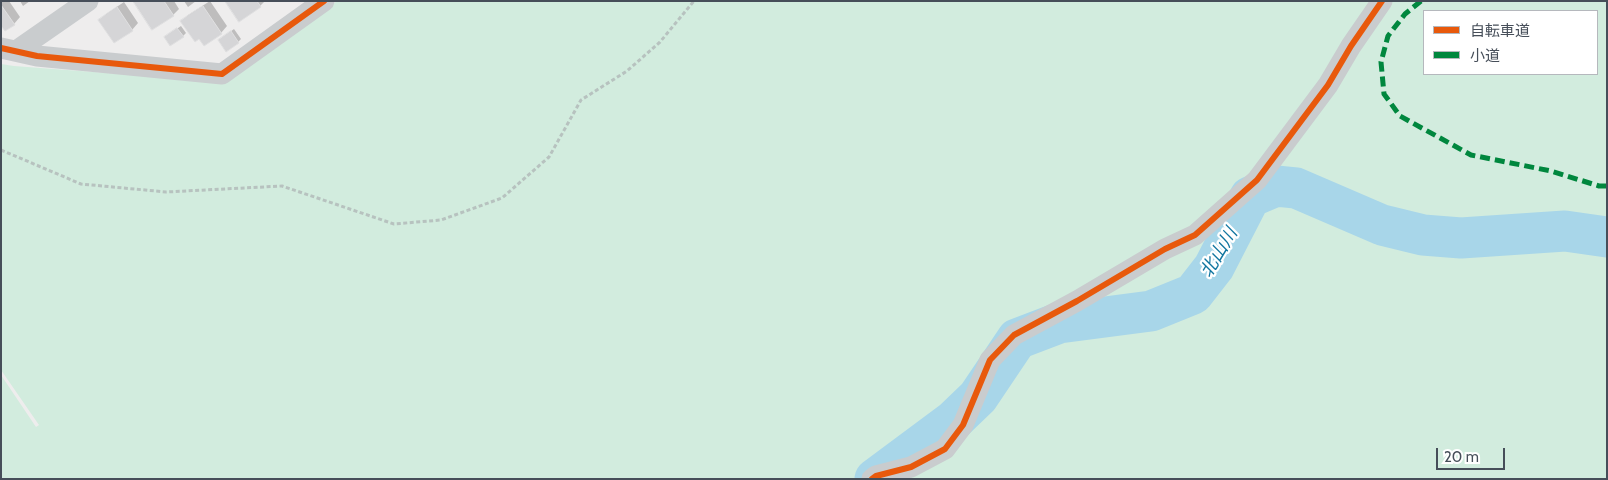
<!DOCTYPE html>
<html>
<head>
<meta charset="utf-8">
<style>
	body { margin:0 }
	#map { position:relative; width:1608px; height:480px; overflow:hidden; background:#eeeded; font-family:Cabin,"Noto Sans JP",sans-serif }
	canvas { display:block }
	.frame { position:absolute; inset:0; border:2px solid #464e59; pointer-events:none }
	.legend { position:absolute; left:1423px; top:10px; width:175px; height:65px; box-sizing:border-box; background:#fff; border:1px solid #b5b8bd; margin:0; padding:6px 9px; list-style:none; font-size:15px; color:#464e59 }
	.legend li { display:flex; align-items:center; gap:10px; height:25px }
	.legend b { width:25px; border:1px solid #b5b8bd }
	.scale { position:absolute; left:1436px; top:448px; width:69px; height:22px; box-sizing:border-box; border:2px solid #464e59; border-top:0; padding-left:6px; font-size:15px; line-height:18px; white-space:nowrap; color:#464e59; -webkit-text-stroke:4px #fff; paint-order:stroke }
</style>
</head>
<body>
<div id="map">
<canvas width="1608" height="480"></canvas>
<div class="frame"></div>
<ul class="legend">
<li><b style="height:6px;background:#e8590c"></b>自転車道</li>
<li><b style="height:6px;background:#00873e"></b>小道</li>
</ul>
<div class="scale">20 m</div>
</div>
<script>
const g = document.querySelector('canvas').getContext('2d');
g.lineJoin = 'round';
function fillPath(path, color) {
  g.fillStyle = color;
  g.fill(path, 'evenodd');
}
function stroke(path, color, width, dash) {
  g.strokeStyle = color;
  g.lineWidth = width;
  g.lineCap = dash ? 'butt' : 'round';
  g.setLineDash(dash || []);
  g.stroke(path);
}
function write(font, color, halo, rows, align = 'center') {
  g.font = font + ' Cabin,"Noto Sans JP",sans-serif';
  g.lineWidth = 4.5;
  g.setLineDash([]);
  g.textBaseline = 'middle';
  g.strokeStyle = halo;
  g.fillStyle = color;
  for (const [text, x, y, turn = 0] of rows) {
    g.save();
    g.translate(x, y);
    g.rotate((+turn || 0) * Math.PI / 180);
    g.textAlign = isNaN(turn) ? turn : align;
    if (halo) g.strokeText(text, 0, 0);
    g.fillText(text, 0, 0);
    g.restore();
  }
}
const green = new Path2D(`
	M 337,1 L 1607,1 L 1607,479 L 1,479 L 1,375 L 36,427 L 39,425 L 1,370 L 1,64 L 14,66 L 227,82 ZM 1424,11 L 1597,11 L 1597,74 L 1424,74 Z`);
const shadow = new Path2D(`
	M 1,1 L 9,1 L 20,17 L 14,24 L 1,24 Z
	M 20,1 L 30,1 L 23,6 Z
	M 134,1 L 174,1 L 179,9 L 173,15 Z
	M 184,1 L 196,1 L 188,7 Z
	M 210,1 L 227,26 L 221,33 L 182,21 L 188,15 Z
	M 227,1 L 265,1 L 260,6 Z
	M 124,2 L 138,23 L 132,30 L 100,20 L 106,14 Z
	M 181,26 L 186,33 L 183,36 L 169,34 Z
	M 234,29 L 241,39 L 238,42 L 223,37 Z`);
const river = new Path2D(`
	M 875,479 L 953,421 L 978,397 L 1017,339 L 1059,323 L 1151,311 L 1193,294 L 1214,267 L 1250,197 L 1276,186 L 1296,188 L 1382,225 L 1423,235 L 1461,238 L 1565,231 L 1607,237`);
const building = new Path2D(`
	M 133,1 L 164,1 L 174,16 L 152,30 Z
	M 225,1 L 257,1 L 261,7 L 239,22 Z
	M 1,5 L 15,25 L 5,31 L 1,26 Z
	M 203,6 L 222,34 L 204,46 L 199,39 L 195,42 L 180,21 Z
	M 117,7 L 133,31 L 114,43 L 98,20 Z
	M 177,28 L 184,37 L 170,46 L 164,37 Z
	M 231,31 L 239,43 L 226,52 L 218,40 Z`);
const path = new Path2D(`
	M 1,150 L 81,184 L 166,192 L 282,186 L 394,224 L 441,220 L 502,198 L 549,157 L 581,100 L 627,71 L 660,42 L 694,1`);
const street = new Path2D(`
	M 1,48 L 37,56 L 222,74 L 324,1
	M 16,51 L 88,1
	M 872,479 L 876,476 L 911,467 L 945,449 L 963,425 L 990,360 L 1014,335 L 1077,301 L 1165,249 L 1195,235 L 1257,180 L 1328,85 L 1351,46 L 1382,1`);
const quiet = new Path2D(`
	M 1421,1 L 1405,14 L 1388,36 L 1381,62 L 1384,94 L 1400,116 L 1471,155 L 1551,171 L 1599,186 L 1607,186`);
const cycleway = new Path2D(`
	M 1,48 L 37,56 L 222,74 L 324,1
	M 872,479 L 876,476 L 911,467 L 945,449 L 963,425 L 990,360 L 1014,335 L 1077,301 L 1165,249 L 1195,235 L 1257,180 L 1328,85 L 1351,46 L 1382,1`);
const waterNames = [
	["北山川",1219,253,-59]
];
fillPath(green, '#d2ecde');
fillPath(shadow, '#0003');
stroke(river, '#a8d6e9', 41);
fillPath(building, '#d5d5d7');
stroke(building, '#dfdfe0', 1);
stroke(path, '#b7c2bf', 3, [4, 2.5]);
stroke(street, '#c9ccce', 21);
stroke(quiet, '#00873e', 5, [10, 5]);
stroke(cycleway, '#e8590c', 6);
write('italic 18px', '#1276a0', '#fff', waterNames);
</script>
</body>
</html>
